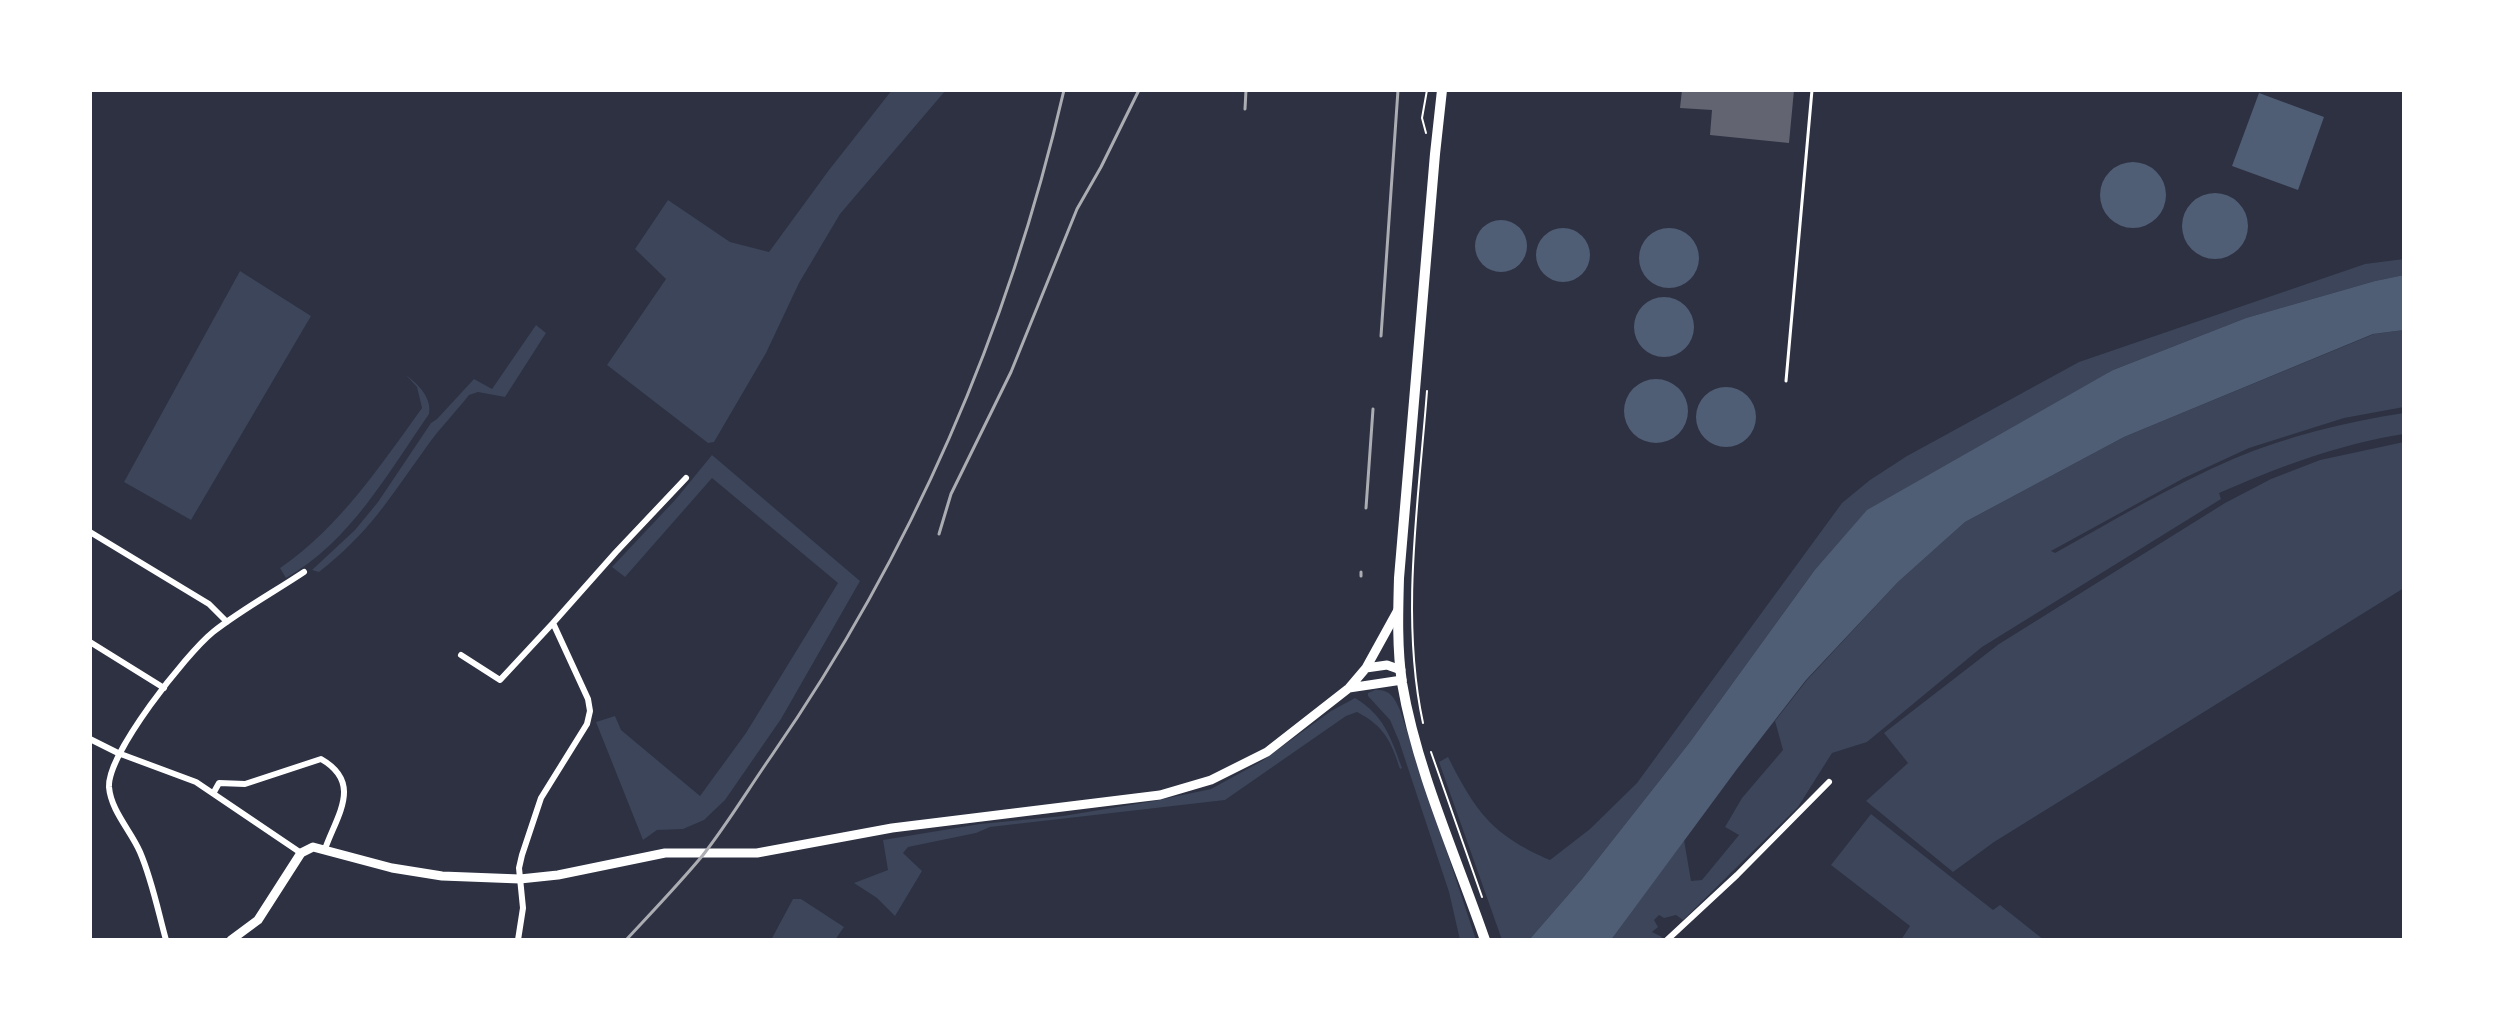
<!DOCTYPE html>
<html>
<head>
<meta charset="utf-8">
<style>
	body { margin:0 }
	#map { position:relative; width:2494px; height:1030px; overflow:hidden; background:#2d3142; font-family:Poppins,sans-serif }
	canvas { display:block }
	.frame { position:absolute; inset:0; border:92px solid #fff; pointer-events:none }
</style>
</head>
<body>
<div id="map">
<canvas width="2494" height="1030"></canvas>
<div class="frame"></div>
</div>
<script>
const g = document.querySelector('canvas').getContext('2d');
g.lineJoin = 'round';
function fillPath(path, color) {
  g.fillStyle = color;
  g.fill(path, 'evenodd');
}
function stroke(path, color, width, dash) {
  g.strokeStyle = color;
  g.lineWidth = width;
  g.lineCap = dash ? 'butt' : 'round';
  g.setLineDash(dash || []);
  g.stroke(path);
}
const green = new Path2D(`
	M 892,90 L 946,90 L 840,214 L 799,283 L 766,353 L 714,442 L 708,443 L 607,365 L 666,279 L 635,249 L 668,200 L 730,242 L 769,252 L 829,170 Z
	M 2404,259 L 2404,275 L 2375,281 L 2246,318 L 2113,370 L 1814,571 L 1690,742 L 1582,879 L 1529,940 L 1502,940 L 1439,762 L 1448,757 C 1476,812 1492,835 1550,860 L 1590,829 L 1637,783 L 1842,503 L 1870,480 L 1907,456 L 2079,362 L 2365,264 Z
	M 240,271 L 311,316 L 191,520 L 124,482 Z
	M 536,325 L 546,333 L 505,397 L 478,392 L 469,395 C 455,413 438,430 425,449 C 389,499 369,533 319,572 L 312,570 L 355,530 L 378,502 L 431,423 L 437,419 L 474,379 L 492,389 Z
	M 2404,330 L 2404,407 L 2344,418 L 2249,448 L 2184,478 L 2051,551 L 2055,553 C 2113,521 2172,485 2233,459 C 2287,436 2346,422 2404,413 L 2404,434 C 2339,444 2279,467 2219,493 L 2221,499 L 1982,647 L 1867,742 L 1832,753 L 1798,807 L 1683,920 L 1676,915 L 1664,918 L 1659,915 L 1654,920 L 1658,927 L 1652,932 L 1662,937 L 1661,940 L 1611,940 L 1684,840 L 1691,881 L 1702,880 L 1739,835 L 1725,827 L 1742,798 L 1783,750 L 1775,721 L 1807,680 L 1898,582 L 1965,522 L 2124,437 L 2374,334 Z
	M 406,375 C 419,385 432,398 429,414 C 388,473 350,542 286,578 L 280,568 C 339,528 380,466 422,408 L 417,387 Z
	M 2404,442 L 2404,588 L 1994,842 L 1953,872 L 1866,801 L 1908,763 L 1884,733 L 1999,644 L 2225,503 L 2271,479 L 2320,460 Z
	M 712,455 L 860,581 L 781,719 L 725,800 L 704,820 L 683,829 L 657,830 L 643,840 L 596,722 L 615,716 L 621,730 L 700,796 L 746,733 L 838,583 L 712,478 L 625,577 L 612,567 L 676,499 Z
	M 1375,690 C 1390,689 1394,697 1400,710 L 1476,940 L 1460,940 L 1449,892 L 1399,741 L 1390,720 L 1368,696 L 1368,693 Z
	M 1355,698 C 1384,715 1391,738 1402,768 L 1400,769 C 1391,741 1384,726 1357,712 L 1346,716 L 1225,800 L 990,827 L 976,833 L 908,847 L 903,853 L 922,871 L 895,916 L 877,898 L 854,883 L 888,870 L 883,840 L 980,824 L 1063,816 L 1154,801 L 1211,789 L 1262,761 L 1331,711 Z
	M 1871,814 L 1993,910 L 2000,905 L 2044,940 L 1901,940 L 1910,926 L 1831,865 Z
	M 793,899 L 801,899 L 844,927 L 835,940 L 771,940 Z`);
const water = new Path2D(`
	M 2259,93 L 2324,117 L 2298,190 L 2232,166 Z
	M2100 195a33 33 0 1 1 66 0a33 33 0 1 1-66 0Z
	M2182 226a33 33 0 1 1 66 0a33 33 0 1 1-66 0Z
	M1475 246a26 26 0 1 1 52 0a26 26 0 1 1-52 0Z
	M1639 258a30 30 0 1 1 60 0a30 30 0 1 1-60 0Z
	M1536 255a27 27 0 1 1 54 0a27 27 0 1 1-54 0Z
	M 2404,275 L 2404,330 L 2373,334 L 2124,437 L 1965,522 L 1898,582 L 1806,680 L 1737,769 L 1611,940 L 1529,940 L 1582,879 L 1690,742 L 1814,571 L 1867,510 L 2113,370 L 2246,318 L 2375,281 Z
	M1634 327a30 30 0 1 1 60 0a30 30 0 1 1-60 0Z
	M1624 411a32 32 0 1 1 64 0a32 32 0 1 1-64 0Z
	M1696 417a30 30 0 1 1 60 0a30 30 0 1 1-60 0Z`);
const building = new Path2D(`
	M 1682,90 L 1794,90 L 1789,143 L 1710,135 L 1712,110 L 1680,108 Z`);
const path = new Path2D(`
	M 1426,133 L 1422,118 L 1427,90
	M 1423,723 C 1400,617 1419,498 1427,391
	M 1431,752 L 1482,897`);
const service = new Path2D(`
	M 1786,381 L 1812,90`);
const minor = new Path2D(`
	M 90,532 L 209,604 L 227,622
	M 90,642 L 164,688
	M 461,655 L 500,680 L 553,623
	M 90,739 L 118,753 L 196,782 L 301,853
	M 214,792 L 219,783 L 245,784 L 321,759 C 363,783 337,815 325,849
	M 166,940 C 158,911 152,880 140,852 C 131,831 111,811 109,787 C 107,754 186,654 213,632 C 241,610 274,592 304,572
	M 518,940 L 523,908 L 519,868 L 522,855 L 541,798 L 587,724 L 590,711 L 588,699 L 553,623 L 616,552 L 686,478
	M 1667,940 L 1737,875 L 1829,782`);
const secondary = new Path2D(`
	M 1366,668 L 1398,610
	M 1349,688 L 1402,680
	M 231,940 L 258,920 L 301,853 L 313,847 L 392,868 L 442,876 L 520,879 L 558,875 L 665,853 L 757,853 L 892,828 L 1160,795 L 1211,780 L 1267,752 L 1349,688 L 1366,668 L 1387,665 L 1401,670`);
const primary = new Path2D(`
	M 1442,90 L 1435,154 L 1399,578 C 1398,613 1397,648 1402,683 C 1417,771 1456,856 1485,940`);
const rail = new Path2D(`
	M 1245,109 L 1246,90
	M 1381,336 L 1398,90
	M 1366,508 L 1373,409
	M 939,534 L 951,494 L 1011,372 L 1077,209 L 1101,167 L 1139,90
	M 1361,576 L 1361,572
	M 626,940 C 652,912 679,884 703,855 C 728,823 749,788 772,755 C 911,554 1009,329 1064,90`);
fillPath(green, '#3c4559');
fillPath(water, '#4f5d75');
fillPath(building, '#626471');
stroke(path, '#fff', 2);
stroke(service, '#fff', 3);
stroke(minor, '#fff', 6);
stroke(secondary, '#fff', 9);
stroke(primary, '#fff', 10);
stroke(rail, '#abadb3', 3);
</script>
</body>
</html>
